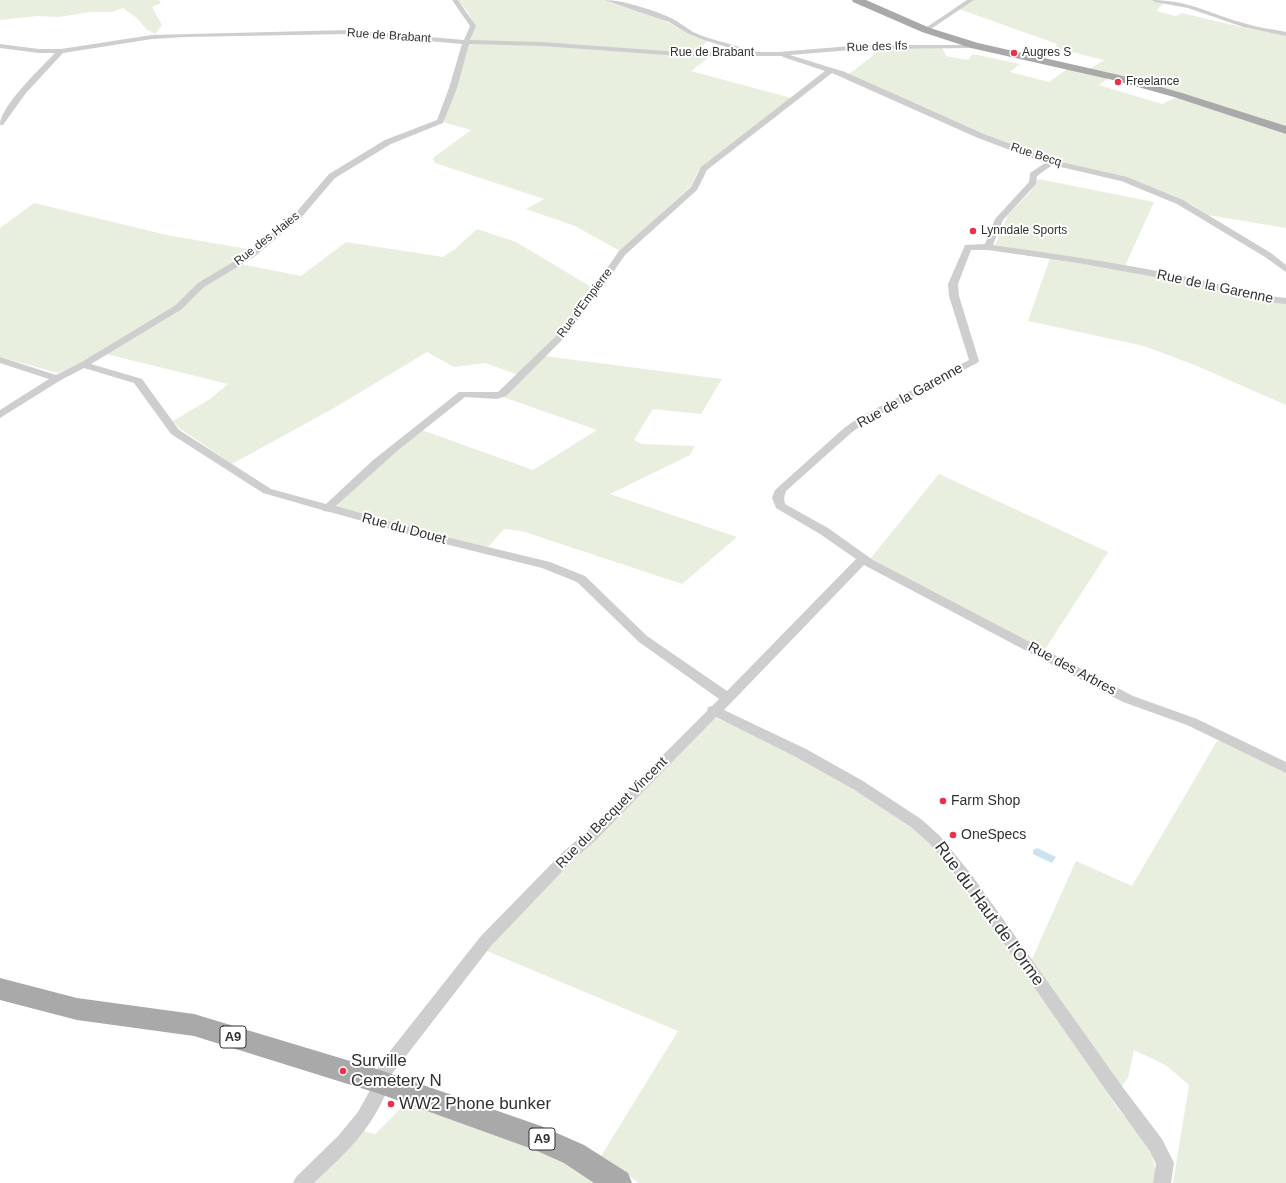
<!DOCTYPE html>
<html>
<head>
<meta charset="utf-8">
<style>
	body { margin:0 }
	canvas { display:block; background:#fff }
</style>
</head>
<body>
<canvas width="1286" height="1183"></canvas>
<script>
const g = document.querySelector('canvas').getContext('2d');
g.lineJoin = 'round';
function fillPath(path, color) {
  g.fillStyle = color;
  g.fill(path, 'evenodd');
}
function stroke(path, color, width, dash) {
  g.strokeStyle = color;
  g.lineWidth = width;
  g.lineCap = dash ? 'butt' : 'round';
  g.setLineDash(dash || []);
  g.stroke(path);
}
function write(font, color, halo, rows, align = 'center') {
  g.font = font + ' Arial,sans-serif';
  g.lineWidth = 4;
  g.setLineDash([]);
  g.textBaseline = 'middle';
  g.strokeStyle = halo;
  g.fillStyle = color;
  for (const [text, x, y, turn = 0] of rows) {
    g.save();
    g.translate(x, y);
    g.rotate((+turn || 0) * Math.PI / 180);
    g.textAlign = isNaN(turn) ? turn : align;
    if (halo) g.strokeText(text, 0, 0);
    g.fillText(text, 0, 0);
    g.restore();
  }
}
const green = new Path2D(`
	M 0,0 L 159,0 L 161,3 L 152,7 L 162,25 L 155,34 L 146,29 L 138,19 L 123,8 L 112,12 L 90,12 L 59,17 L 37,16 L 0,20 Z
	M 458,0 L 605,0 C 617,7 633,8 646,13 C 668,21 687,34 709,40 L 694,53 L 470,41 L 475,26 L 468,12 Z
	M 974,0 L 1150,0 L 1165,2 L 1156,11 L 1176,16 L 1182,13 L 1245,28 L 1286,35 L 1286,128 L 1090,69 L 1104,60 L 1055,48 L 1057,44 L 1046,40 L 959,9 Z
	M 468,44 L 530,45 L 712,55 L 691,71 L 791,98 L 698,171 L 691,186 L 620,251 L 575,226 L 526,209 L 544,199 L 435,163 L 433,158 L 471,130 L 446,123 L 443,120 Z
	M 942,47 L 946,56 L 968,60 L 973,54 L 1020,64 L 1010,72 L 1049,82 L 1070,67 L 1110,77 L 1099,85 L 1162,104 L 1179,96 L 1286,133 L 1286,228 L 1208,215 L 1191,204 L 1127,178 L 1051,159 L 1010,145 L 848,75 L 871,57 L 879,48 Z
	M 1038,179 L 1154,202 L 1125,266 L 995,245 L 1008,215 L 1030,192 Z
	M 34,203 L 167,235 L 253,250 L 180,303 L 85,362 L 58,373 L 0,357 L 0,228 Z
	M 477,229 L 516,242 L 593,288 C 572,320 547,348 519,375 L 485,363 L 454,367 L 427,352 L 334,408 L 232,464 L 179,428 L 173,421 L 210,399 L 228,384 L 106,354 L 189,302 L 204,286 L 241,264 L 301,276 L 346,242 L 443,257 L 455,249 Z
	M 1050,258 L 1187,281 L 1260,301 L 1286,304 L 1286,405 L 1197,366 L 1144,346 L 1028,321 Z
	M 544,356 L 722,379 L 701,414 L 653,409 L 634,440 L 642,444 L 695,446 L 690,455 L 610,494 L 737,537 L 682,584 L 522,531 L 504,529 L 488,547 L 435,535 L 336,507 L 371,472 L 422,430 L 533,470 L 597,430 L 503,397 Z
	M 939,474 L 1108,552 L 1044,651 L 870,559 Z
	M 714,717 L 783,747 L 801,756 L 907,823 L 934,848 L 1082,1051 L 1115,1105 L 1151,1149 L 1157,1176 L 1156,1183 L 639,1183 L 601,1156 L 678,1031 L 487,951 L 521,912 L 620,814 Z
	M 1217,741 L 1224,741 L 1286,771 L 1286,1183 L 1173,1183 L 1189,1085 L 1167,1066 L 1134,1050 L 1128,1078 L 1120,1088 L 1032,959 L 1076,861 L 1132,886 Z
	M 407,1102 L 535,1145 L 600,1183 L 314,1183 L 331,1167 L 363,1131 L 375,1134 Z`);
const water = new Path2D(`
	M 1037,848 L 1056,857 L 1052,863 L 1033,854 L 1033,850 Z`);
const minor = new Path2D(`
	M 452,0 L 458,0 L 476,26 L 470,40 L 542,42 L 680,52 L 743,52 L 704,40 L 689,34 L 669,22 L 604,0 C 624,0 657,11 675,20 C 681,24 687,28 693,32 C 710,40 729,43 746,49 L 747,50 L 745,52 L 778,52 L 863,45 L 977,45 L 977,47 L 975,48 L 863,49 L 790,55 L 845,72 L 984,134 L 1053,160 L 1127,177 L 1183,200 L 1271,253 L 1286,265 L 1286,272 L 1265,257 L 1177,204 L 1121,181 L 1052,165 L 1037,176 L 1036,184 L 1003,220 L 993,245 C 1058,254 1124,264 1188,277 C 1221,284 1253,295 1286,298 L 1286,304 L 1265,302 L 1188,283 L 1078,263 L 988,250 L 971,250 L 958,284 L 959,296 L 979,361 L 977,363 L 866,422 L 851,433 L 786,491 L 784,498 L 785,504 L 828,528 L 873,560 L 1133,696 L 1197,719 L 1286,762 L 1286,773 L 1187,725 L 1123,702 L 864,565 L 724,710 L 806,749 L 863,781 L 921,819 L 940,836 L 971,874 L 1124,1089 L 1162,1139 L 1174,1163 L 1171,1183 L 1153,1183 L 1156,1164 L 1150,1151 L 1112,1099 L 961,882 L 930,844 L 911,827 L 853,789 L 796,757 L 716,717 L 595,841 L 573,860 L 491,946 L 392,1074 C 388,1087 384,1100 377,1111 C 362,1139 337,1161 314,1183 L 293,1183 L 296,1177 L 338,1136 L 358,1112 L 369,1092 L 379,1065 L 481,936 L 563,852 L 585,833 L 707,711 L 708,707 L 712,706 L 719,699 L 639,642 L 577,582 L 542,568 L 441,543 L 330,512 L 323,511 L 322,510 L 263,493 L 171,434 L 134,383 L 84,368 L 61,380 L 0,418 L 0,410 L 49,379 L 0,363 L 0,357 L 56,375 L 80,363 L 176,305 L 198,283 L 248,253 L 294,215 L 329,174 L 385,140 L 437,120 L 449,88 L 462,44 L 349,34 L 185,37 L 152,39 L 63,53 L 26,93 L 3,125 L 0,125 C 0,106 41,68 55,53 L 39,53 L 0,48 L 0,44 L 39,49 L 61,49 L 152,35 L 349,30 L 464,40 L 470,26 ZM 469,44 L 542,46 L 680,56 L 782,56 L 783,57 L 825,71 L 701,167 L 691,187 L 619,251 L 592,290 L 557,335 L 498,392 L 459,392 L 372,461 L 326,504 L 271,489 L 179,430 L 142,379 L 91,364 L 182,309 L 204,287 L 254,257 L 300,219 L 335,178 L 391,144 L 443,123 L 457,88 ZM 832,73 L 978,138 L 1045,163 L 1030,173 L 1029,182 L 995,219 L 985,244 L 965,245 L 948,284 L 949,296 L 969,360 L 858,418 L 843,429 L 775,490 L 772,498 L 776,508 L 820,534 L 856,559 L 727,691 L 647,636 L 585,576 L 550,562 L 442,536 L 336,506 L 397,451 L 465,397 L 497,399 L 506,396 L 563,339 L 598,294 L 625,255 L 697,190 L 707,170 Z
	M 967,0 L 974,0 L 928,31 L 924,31 L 924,29 Z
	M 1152,0 C 1190,0 1212,15 1247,24 C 1259,28 1273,29 1286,32 L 1286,36 L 1243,27 L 1188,8 L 1155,2 Z`);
const primary = new Path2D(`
	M 852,0 L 866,0 L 930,28 L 978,43 L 1119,75 L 1182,93 L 1286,126 L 1286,134 L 1174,97 L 1113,80 L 971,48 L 922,32 L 853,2 Z
	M 0,978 L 77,998 L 194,1014 L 380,1070 L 541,1126 L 584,1145 L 628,1173 L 632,1183 L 594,1183 L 564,1163 L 535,1150 L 380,1094 L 194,1036 L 77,1020 L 0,1000 Z`);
const markers = [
	[1014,53,4,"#ed2f48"],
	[1118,82,4,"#ed2f48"],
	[973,231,4,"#ed2f48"],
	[943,801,4,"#ed2f48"],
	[953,835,4,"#ed2f48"],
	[343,1071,4,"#ed2f48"],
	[391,1104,4,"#ed2f48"]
];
const farStreetnames = [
	["Rue de Brabant",389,36,4],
	["Rue des Ifs",877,47,-2],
	["Rue de Brabant",712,53],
	["Rue Becq",1036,155,18],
	["Rue des Haies",267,239,-38],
	["Rue d'Empierre",585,303,-53]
];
const farPoinames = [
	["Augres S",1022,53],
	["Freelance",1126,82],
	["Lynndale Sports",981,231]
];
const shields = [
	[233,1037,26],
	[542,1139,26]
];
const shieldNames = [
	["A9",233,1037],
	["A9",542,1139]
];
const streetNames = [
	["Rue de la Garenne",1215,287,12],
	["Rue de la Garenne",910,396,-29],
	["Rue du Douet",404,529,15],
	["Rue des Arbres",1072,669,28],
	["Rue du Becquet Vincent",612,813,-45]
];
const poiNames = [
	["Farm Shop",951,801],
	["OneSpecs",961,835]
];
const nearStreetnames = [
	["Rue du Haut de l'Orme",989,914,54]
];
const nearPoinames = [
	["Surville",351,1061],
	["Cemetery N",351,1081],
	["WW2 Phone bunker",399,1104]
];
fillPath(green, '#e8efdf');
fillPath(water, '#cbe3ef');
fillPath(minor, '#cecece');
fillPath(primary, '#a9a9a9');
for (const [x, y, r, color] of markers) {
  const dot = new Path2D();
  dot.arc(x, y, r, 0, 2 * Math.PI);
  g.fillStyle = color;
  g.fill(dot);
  stroke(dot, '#fff', 1.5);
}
write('12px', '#313131', '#fff', farStreetnames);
write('12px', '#313131', '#fff', farPoinames, 'left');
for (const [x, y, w] of shields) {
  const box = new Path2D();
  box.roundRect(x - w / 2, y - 11, w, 22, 3);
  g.fillStyle = '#fff';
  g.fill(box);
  stroke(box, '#313131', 1);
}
write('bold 13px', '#313131', null, shieldNames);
write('14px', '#313131', '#fff', streetNames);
write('14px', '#313131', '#fff', poiNames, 'left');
write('17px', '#313131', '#fff', nearStreetnames);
write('17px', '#313131', '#fff', nearPoinames, 'left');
</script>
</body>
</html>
